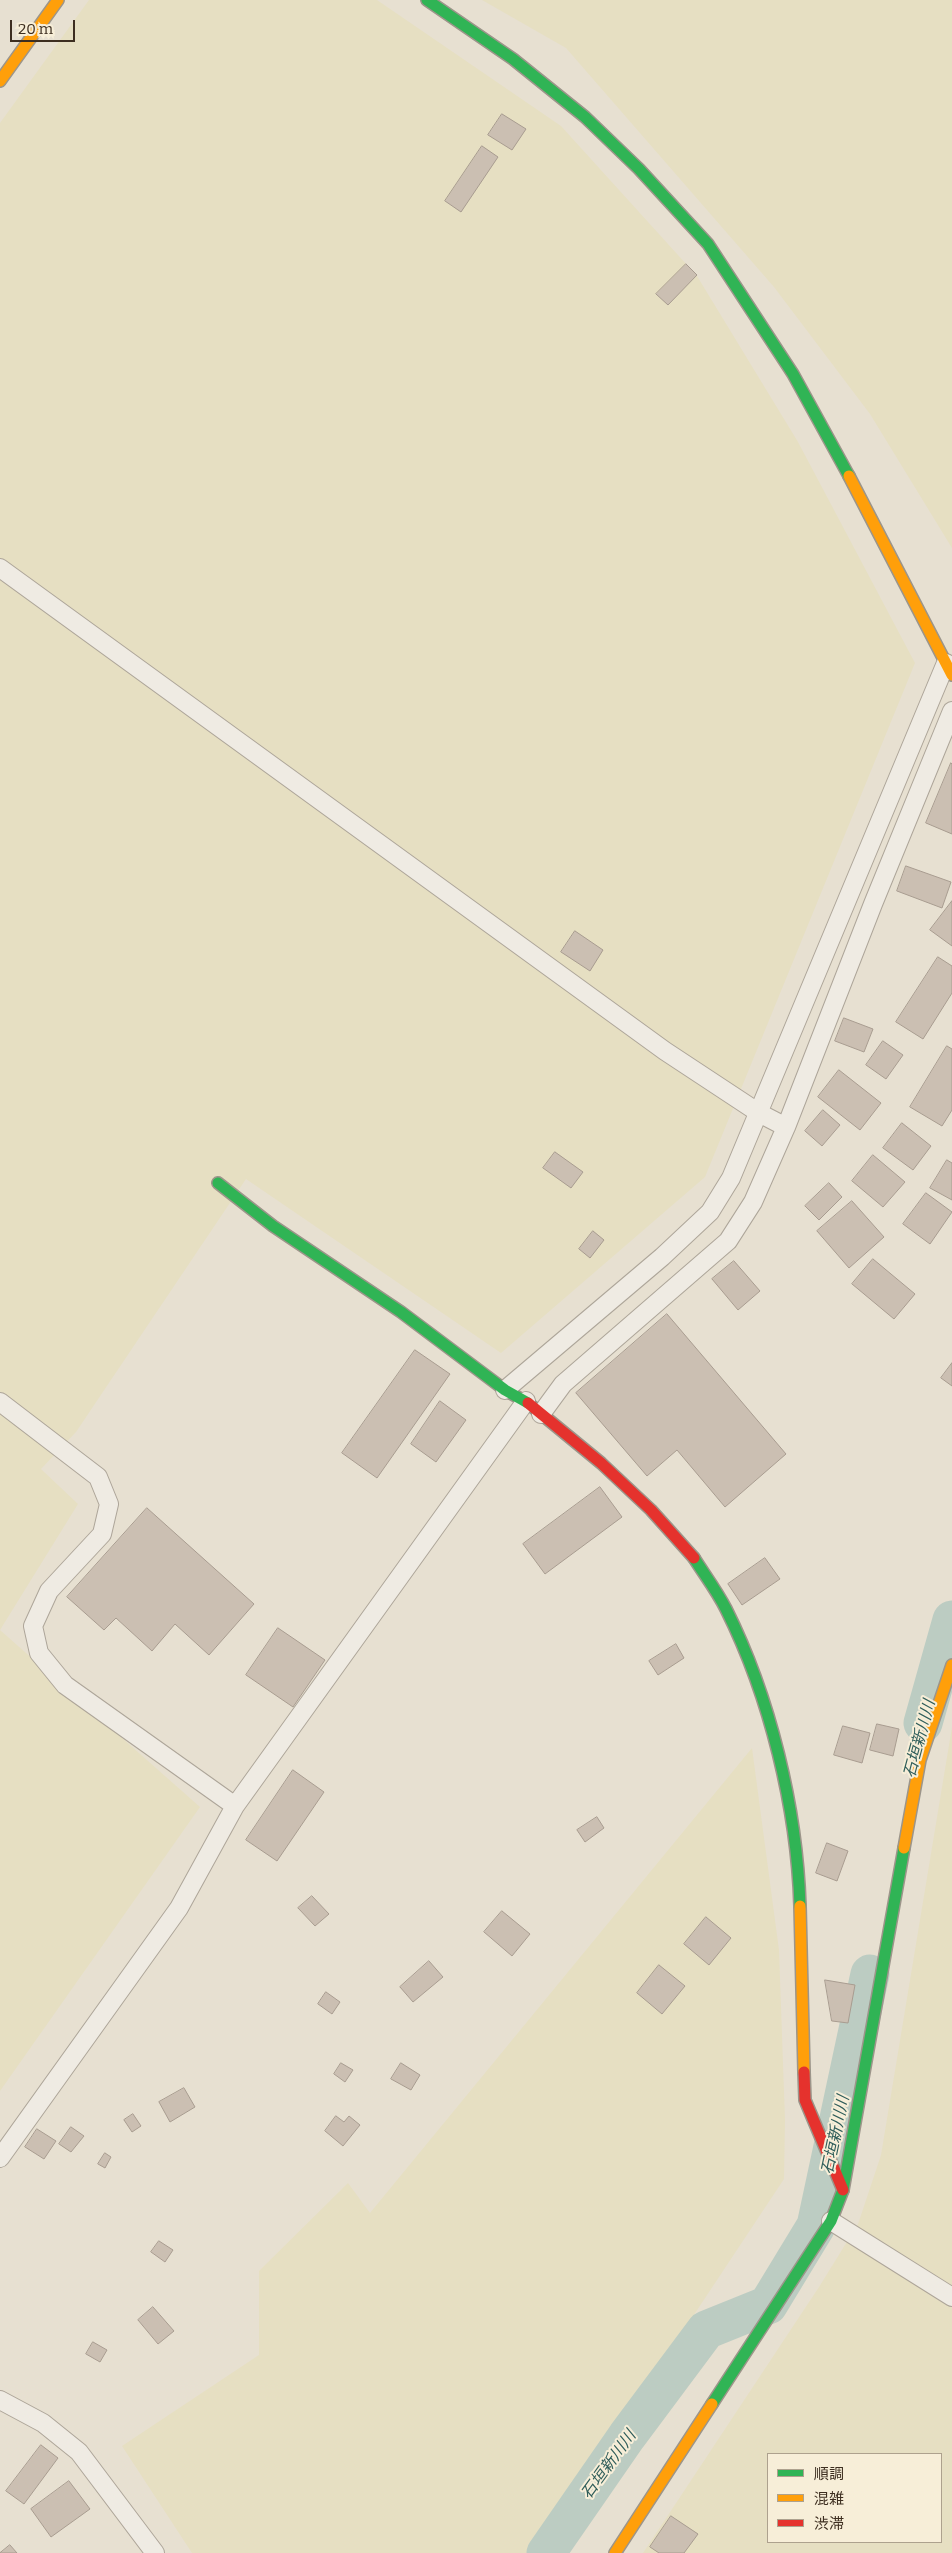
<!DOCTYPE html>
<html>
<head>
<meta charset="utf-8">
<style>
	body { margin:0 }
	#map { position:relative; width:952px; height:2553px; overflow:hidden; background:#e7e0d1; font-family:Bitter,"Noto Sans JP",serif }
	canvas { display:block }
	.legend { position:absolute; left:767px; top:2453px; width:175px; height:90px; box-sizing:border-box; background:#f7eed8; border:1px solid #ada18e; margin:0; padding:6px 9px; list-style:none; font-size:15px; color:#3d2e20 }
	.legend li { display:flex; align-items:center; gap:10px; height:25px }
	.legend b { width:25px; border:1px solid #ada18e }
	.scale { position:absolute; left:10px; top:20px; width:65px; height:22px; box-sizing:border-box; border:2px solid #3d2e20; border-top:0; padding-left:6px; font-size:15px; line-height:18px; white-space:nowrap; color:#3d2e20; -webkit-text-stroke:4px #f7eed8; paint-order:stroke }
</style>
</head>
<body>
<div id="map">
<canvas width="952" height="2553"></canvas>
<ul class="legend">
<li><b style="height:6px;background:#30b455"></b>順調</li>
<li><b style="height:6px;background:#ff9f0a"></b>混雑</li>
<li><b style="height:6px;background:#e5322d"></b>渋滞</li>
</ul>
<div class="scale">20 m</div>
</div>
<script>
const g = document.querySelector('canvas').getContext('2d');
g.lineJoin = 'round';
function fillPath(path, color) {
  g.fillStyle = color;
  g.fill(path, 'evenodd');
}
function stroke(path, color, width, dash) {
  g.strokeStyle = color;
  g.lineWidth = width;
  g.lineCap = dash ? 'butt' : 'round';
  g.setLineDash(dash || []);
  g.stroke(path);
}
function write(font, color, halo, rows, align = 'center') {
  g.font = font + ' Bitter,"Noto Sans JP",serif';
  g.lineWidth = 4;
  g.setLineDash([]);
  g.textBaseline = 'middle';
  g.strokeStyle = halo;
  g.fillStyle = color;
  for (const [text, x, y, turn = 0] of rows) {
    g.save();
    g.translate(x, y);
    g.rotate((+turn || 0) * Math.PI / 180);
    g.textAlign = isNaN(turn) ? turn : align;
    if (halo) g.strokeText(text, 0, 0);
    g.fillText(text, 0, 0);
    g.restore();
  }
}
const farmland = new Path2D(`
	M 89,0 L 377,0 L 561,126 L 697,276 L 798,442 L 915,663 L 705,1177 L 501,1353 L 246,1179 L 76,1432 L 41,1469 L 78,1504 L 0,1630 L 200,1807 L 0,2091 L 0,123 Z
	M 482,0 L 952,0 L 952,548 L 870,414 L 774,287 L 566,48 Z
	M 952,1727 L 952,2553 L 643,2553 L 819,2287 L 858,2224 L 881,2155 ZM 768,2454 L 941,2454 L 941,2542 L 768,2542 Z
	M 752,1748 L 779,1950 L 785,2120 L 784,2179 L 536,2553 L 192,2553 L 122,2446 L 259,2355 L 259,2271 L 348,2183 L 370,2213 Z`);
const river = new Path2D(`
	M 923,1723 L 952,1620
	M 546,2553 L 627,2436 L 706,2330 L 768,2305 L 816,2226 L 870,1974`);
const building = new Path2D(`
	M 502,114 L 526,129 L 512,150 L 488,135 Z
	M 482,146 L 498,157 L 461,212 L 445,201 Z
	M 686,264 L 697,275 L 668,305 L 656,294 Z
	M 951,763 L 952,764 L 952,834 L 926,823 Z
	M 906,866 L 951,882 L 942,908 L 897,891 Z
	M 952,901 L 952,946 L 930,930 Z
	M 575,931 L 603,950 L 590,971 L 561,952 Z
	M 938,957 L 952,966 L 952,993 L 923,1039 L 896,1022 Z
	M 844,1018 L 873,1029 L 864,1052 L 835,1041 Z
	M 883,1041 L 903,1055 L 886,1079 L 866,1065 Z
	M 947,1046 L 952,1049 L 952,1110 L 942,1126 L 910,1107 Z
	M 839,1070 L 881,1103 L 860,1130 L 818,1097 Z
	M 823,1110 L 840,1125 L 822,1146 L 805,1131 Z
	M 902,1123 L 931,1146 L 913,1170 L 883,1148 Z
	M 555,1152 L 583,1172 L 571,1188 L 543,1168 Z
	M 873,1155 L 905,1182 L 883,1207 L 852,1181 Z
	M 947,1160 L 952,1163 L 952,1200 L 930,1188 Z
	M 829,1183 L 842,1197 L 819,1220 L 805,1206 Z
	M 926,1193 L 952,1212 L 930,1244 L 903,1224 Z
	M 852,1201 L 884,1237 L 849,1268 L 817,1231 Z
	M 593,1231 L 604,1240 L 590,1258 L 579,1249 Z
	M 873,1259 L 915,1294 L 894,1319 L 852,1284 Z
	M 734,1261 L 760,1291 L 738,1310 L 712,1279 Z
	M 667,1314 L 786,1454 L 725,1507 L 677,1450 L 647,1476 L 576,1393 Z
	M 415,1350 L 450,1374 L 377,1478 L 342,1453 Z
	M 952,1363 L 952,1386 L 941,1378 Z
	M 440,1401 L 466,1420 L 436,1462 L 411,1444 Z
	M 600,1487 L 622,1517 L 545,1574 L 523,1544 Z
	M 147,1508 L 254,1604 L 209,1655 L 175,1624 L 152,1651 L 116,1618 L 104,1630 L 67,1597 Z
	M 765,1558 L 780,1579 L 742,1605 L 728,1584 Z
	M 278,1628 L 325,1660 L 293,1707 L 246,1675 Z
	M 676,1644 L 684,1658 L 658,1675 L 649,1661 Z
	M 877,1724 L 899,1729 L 893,1756 L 870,1750 Z
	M 843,1726 L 870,1733 L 862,1763 L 834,1755 Z
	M 293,1770 L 324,1792 L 277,1861 L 246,1840 Z
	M 597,1817 L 604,1828 L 585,1842 L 577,1830 Z
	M 827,1843 L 848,1851 L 837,1881 L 816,1873 Z
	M 312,1896 L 329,1914 L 315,1926 L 298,1908 Z
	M 502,1911 L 530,1934 L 512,1956 L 484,1932 Z
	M 706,1917 L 731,1938 L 709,1965 L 684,1944 Z
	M 429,1961 L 443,1977 L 413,2002 L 400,1987 Z
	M 659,1965 L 685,1986 L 662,2014 L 637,1993 Z
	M 825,1980 L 855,1985 L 848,2023 L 832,2021 Z
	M 326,1992 L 340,2002 L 332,2014 L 318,2004 Z
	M 341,2063 L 353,2070 L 345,2082 L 334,2074 Z
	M 401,2063 L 420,2075 L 411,2090 L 391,2079 Z
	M 184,2088 L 195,2107 L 170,2122 L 159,2102 Z
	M 133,2114 L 141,2126 L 132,2132 L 124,2120 Z
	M 336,2116 L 344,2122 L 349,2116 L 360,2125 L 343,2146 L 325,2131 Z
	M 71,2127 L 84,2136 L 71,2152 L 59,2144 Z
	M 37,2129 L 56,2141 L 44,2159 L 25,2147 Z
	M 105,2153 L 111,2157 L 105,2168 L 98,2164 Z
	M 159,2241 L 173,2250 L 165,2262 L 151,2252 Z
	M 153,2307 L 174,2331 L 158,2344 L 138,2320 Z
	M 93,2342 L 107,2350 L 100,2362 L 86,2354 Z
	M 41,2445 L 58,2458 L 24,2504 L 6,2491 Z
	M 69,2481 L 90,2509 L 51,2537 L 31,2509 Z
	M 671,2516 L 698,2534 L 684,2553 L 659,2553 L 650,2547 Z
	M 10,2545 L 17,2553 L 0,2553 Z`);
const street = new Path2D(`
	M 0,568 L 665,1051 L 759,1113 L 786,1127
	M 505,1390 L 662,1257 L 710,1212 L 731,1178 L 946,663
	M 0,1402 L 98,1477 L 109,1504 L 102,1534 L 49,1591 L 33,1626 L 39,1653 L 65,1685 L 235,1806
	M 541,1414 L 563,1384 L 728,1241 L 753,1202 L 786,1127 L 873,904 L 952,711
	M 0,2158 L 179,1908 L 235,1806 L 526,1401
	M 831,2221 L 952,2297
	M 0,2400 L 43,2423 L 79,2452 L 155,2553`);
const fast = new Path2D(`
	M 427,0 L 513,59 L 585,117 L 639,169 L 708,244 L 793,374 L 849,476
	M 218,1183 L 273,1226 L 401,1312 L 505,1390 L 528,1403
	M 694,1558 C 704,1574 717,1591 726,1609 C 770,1697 797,1808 800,1906
	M 712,2404 L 831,2221 L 843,2190 L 904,1848`);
const slow = new Path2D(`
	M 0,81 L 58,0
	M 849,476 L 952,675
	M 904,1848 L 920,1760 L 952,1665
	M 800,1906 L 804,2072
	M 615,2553 L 712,2404`);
const jam = new Path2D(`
	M 528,1403 L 601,1463 L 651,1510 L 694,1558
	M 804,2072 L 805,2100 L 843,2190`);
const waterNames = [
	["石垣新川川",920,1739,-75],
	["石垣新川川",836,2135,-78],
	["石垣新川川",609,2465,-54]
];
fillPath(farmland, '#e6dfc2');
stroke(river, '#bcccc2', 39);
fillPath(building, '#cbbfb2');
stroke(building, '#a89c90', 1);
stroke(street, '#ada599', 20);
stroke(fast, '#9c958a', 14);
stroke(slow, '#9c958a', 14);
stroke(jam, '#9c958a', 14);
stroke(street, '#efebe3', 18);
stroke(fast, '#30b455', 11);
stroke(slow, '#ff9f0a', 11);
stroke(jam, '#e5322d', 11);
write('italic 16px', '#2f5d5a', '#f7eed8', waterNames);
</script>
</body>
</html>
